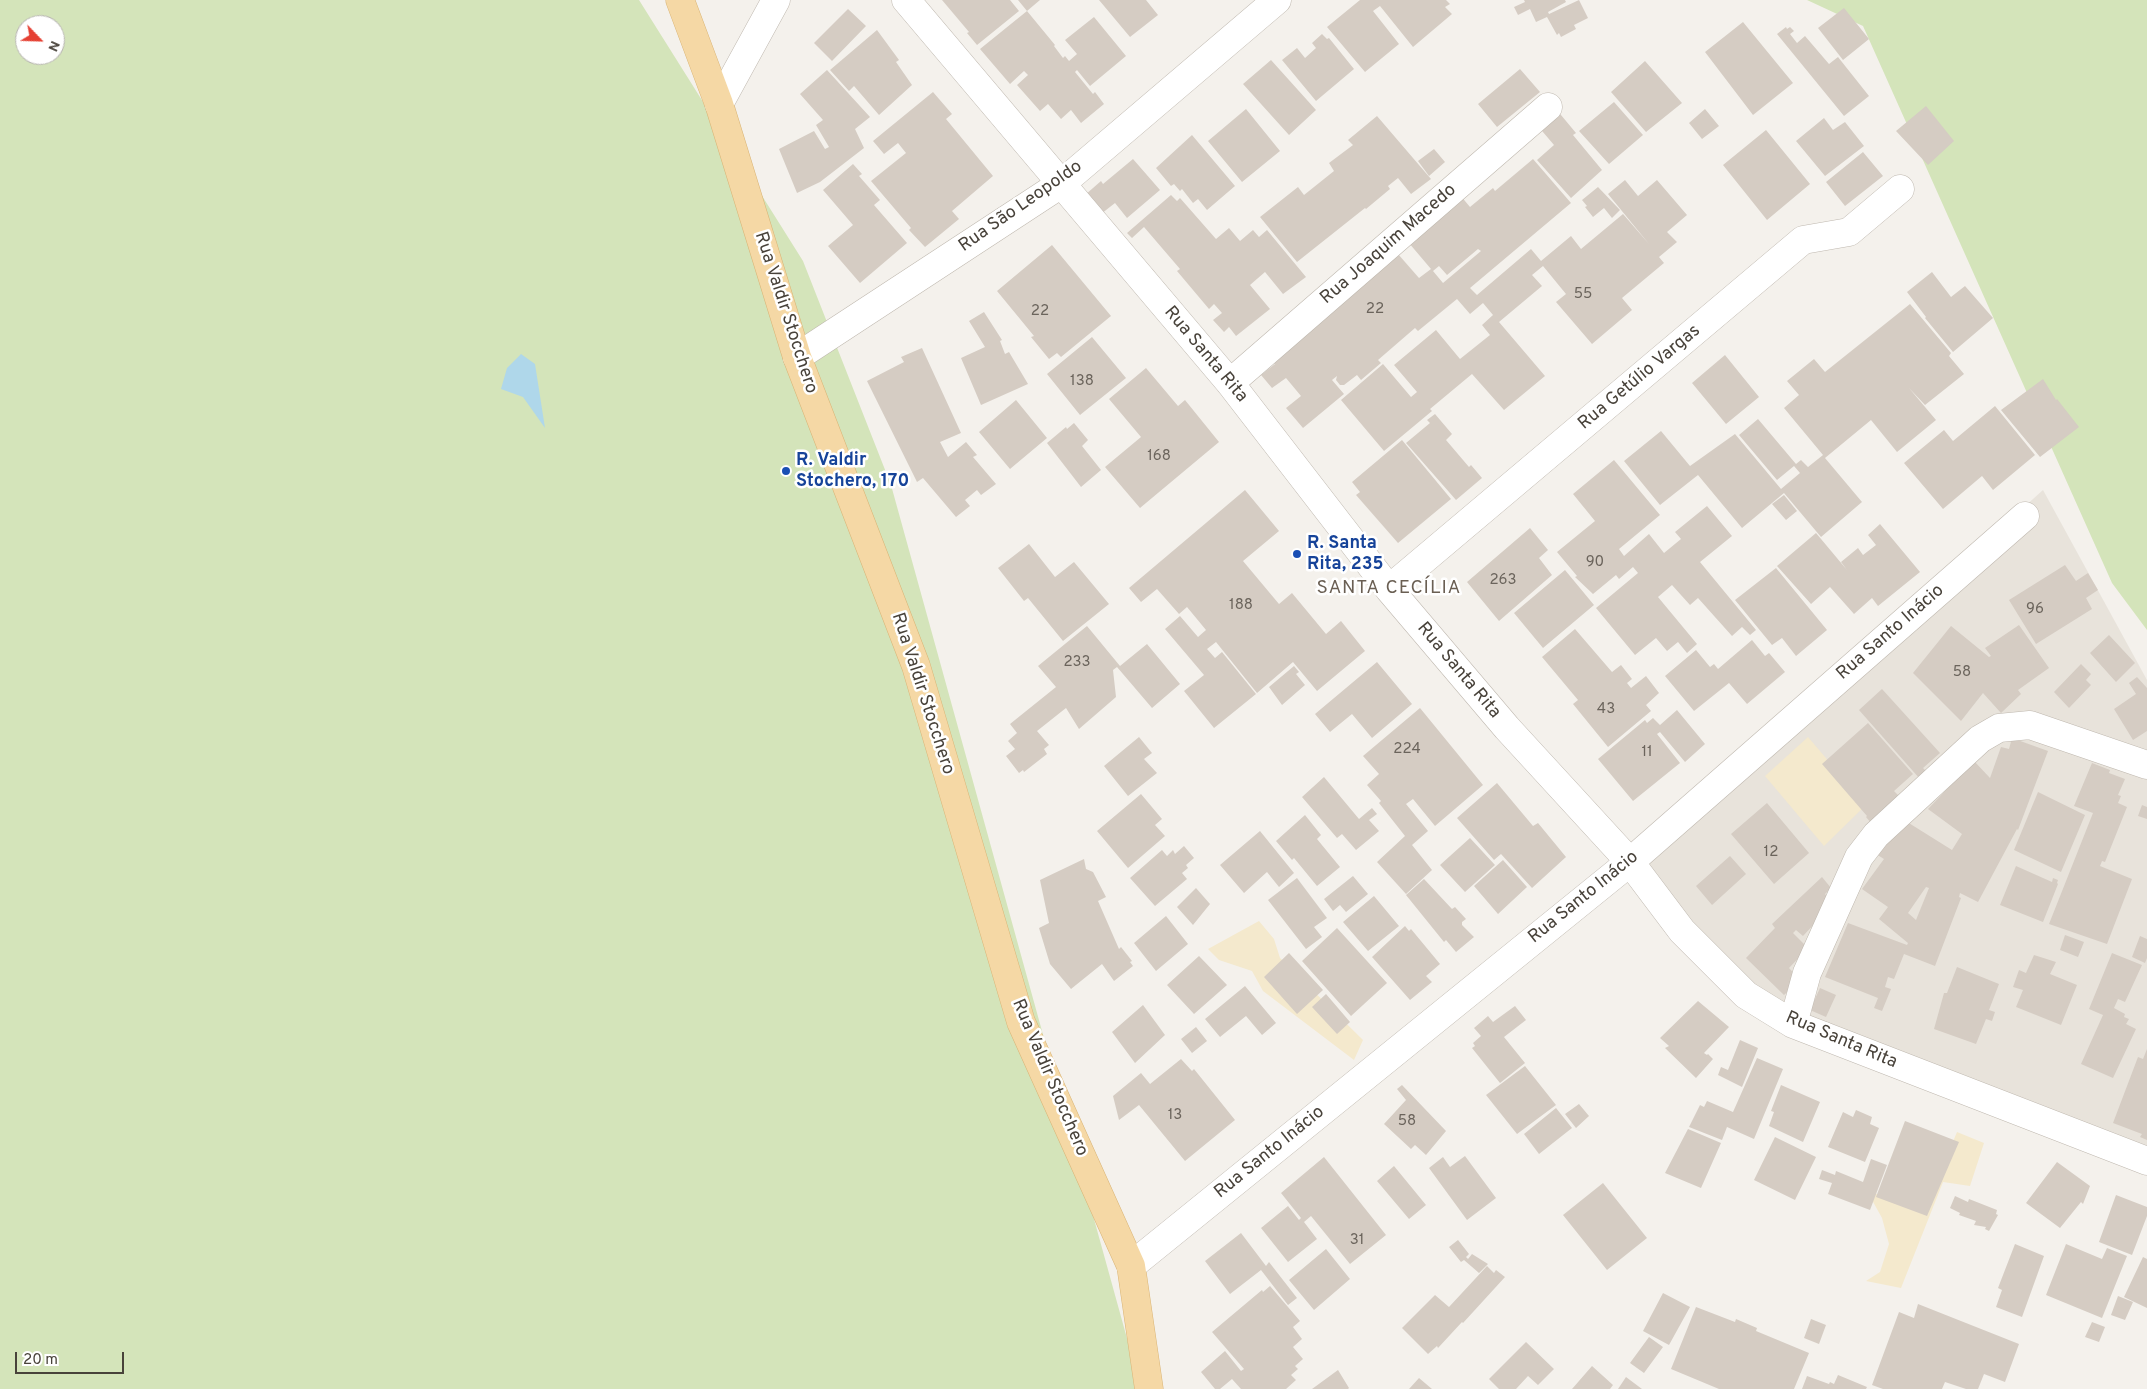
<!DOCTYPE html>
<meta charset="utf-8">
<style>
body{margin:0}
#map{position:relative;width:2147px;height:1389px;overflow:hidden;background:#f4f1ec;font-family:Overpass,sans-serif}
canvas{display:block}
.north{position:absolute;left:15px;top:15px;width:50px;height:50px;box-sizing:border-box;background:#fff;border:1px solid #b6b3b0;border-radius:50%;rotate:114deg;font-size:14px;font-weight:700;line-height:20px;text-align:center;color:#48423a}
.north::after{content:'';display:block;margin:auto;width:18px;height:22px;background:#e54033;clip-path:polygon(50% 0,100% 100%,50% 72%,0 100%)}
.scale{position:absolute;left:15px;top:1352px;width:109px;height:22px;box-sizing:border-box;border:2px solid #48423a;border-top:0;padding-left:6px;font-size:15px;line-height:18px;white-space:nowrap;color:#48423a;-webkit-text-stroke:4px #fff;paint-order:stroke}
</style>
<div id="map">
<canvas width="2147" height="1389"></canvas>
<div class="north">N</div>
<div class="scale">20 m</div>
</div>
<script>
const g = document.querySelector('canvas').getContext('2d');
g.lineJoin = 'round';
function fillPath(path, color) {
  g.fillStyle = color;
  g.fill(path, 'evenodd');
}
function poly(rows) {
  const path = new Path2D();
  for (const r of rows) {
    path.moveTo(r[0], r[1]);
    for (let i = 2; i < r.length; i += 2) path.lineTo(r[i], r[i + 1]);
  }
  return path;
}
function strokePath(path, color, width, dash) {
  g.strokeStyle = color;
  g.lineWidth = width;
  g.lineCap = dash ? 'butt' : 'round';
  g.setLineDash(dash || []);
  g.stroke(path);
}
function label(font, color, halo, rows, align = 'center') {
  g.font = font + ' Overpass,sans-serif';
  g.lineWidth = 5;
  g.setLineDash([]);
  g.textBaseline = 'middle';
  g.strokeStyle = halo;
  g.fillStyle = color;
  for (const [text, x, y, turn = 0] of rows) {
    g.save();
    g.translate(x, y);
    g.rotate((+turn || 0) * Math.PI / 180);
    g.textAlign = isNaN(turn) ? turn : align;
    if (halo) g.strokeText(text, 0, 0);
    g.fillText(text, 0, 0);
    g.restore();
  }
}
fillPath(poly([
 [2043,490,2147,680,2147,1161,1763,1012,1630,862]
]), '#e8e3db');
fillPath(poly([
 [0,0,639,0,803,261,891,485,1141,1389,0,1389],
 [25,25,55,25,55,55,25,55],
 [1807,0,2147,0,2147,630,2112,583,1863,26]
]), '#d4e4ba');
fillPath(poly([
 [1808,737,1866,805,1824,846,1765,776],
 [1259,921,1274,939,1280,958,1363,1040,1354,1060,1263,991,1252,971,1219,960,1208,949],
 [1957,1132,1984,1143,1970,1186,1943,1182,1901,1288,1866,1281,1880,1272,1889,1244,1882,1218,1867,1191,1925,1209]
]), '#f4e9cd');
fillPath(poly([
 [521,354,535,364,545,428,523,397,501,389,507,368]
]), '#afd7ea');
fillPath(poly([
 [942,0,1010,0,1019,11,977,45,967,33,969,32],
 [1018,0,1040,0,1027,11],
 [1099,0,1146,0,1158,15,1130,37],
 [1360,0,1446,0,1450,4,1445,7,1452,14,1413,47,1380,6,1373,11,1399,44,1365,72,1327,27],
 [1524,0,1565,0,1566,2,1548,12,1549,14,1579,0,1588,18,1574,25,1576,29,1561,37,1559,33,1557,35,1547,17,1536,22,1530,9,1518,15,1514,7,1525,2],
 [1844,8,1869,39,1843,60,1818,28],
 [848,9,866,26,832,61,814,43],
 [1027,11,1055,45,1054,46,1063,58,1065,56,1069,61,1077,54,1065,40,1094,17,1126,56,1090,86,1077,70,1075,72,1093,94,1095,92,1104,104,1081,123,1071,110,1061,119,1048,104,1040,111,1017,85,1028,75,1024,71,1010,84,980,49],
 [1743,22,1793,83,1753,115,1705,52],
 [1786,27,1787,29,1790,27,1794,31,1790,34,1797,43,1805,36,1829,64,1838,57,1869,96,1844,116,1777,34],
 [877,30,899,60,896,62,912,85,879,115,854,86,849,91,830,70],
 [1322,34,1327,39,1329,38,1354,69,1316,101,1282,60,1297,48,1305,58,1316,48,1312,43],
 [1271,60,1316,110,1289,135,1243,84],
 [1645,61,1682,103,1646,132,1611,92],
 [1520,69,1540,92,1497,127,1478,104],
 [827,70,870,117,855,129,864,148,820,182,797,193,779,149,814,131,825,149,829,147,816,125,823,120,800,94],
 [933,92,952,114,946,119,993,176,952,211,959,219,925,247,909,230,911,228,871,181,906,153,898,143,884,154,873,141],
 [1614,102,1643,135,1609,164,1579,131],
 [1926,106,1954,141,1928,165,1896,131],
 [1246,109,1280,151,1242,182,1208,141],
 [1556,109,1576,133,1573,135,1602,170,1571,198,1537,160,1554,145,1537,125],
 [1705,109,1719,126,1702,139,1689,123],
 [1377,116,1431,179,1411,194,1398,178,1388,186,1390,189,1366,209,1365,208,1297,262,1260,217,1298,187,1304,195,1334,171,1329,163,1353,145,1348,140],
 [1824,118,1833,130,1845,122,1864,146,1825,176,1796,141],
 [1766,130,1810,184,1767,220,1723,165],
 [1192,135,1235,186,1207,210,1198,199,1193,203,1182,189,1180,191,1174,184,1171,186,1156,168],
 [1434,149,1445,162,1429,176,1418,161],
 [1863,152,1883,176,1845,206,1826,182],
 [1133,159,1160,190,1127,218,1115,203,1101,214,1085,195,1101,181,1103,184],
 [1533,159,1571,203,1470,288,1477,295,1531,249,1541,261,1571,236,1581,249,1623,214,1649,244,1608,194,1625,180,1638,196,1657,180,1687,215,1667,232,1677,242,1659,257,1664,263,1622,298,1632,310,1592,344,1556,302,1566,294,1543,266,1532,275,1542,286,1499,322,1545,376,1504,410,1472,374,1430,409,1432,411,1384,451,1341,400,1383,364,1411,397,1417,392,1394,365,1436,330,1460,359,1490,335,1482,325,1493,315,1483,303,1470,314,1457,299,1418,331,1415,328,1378,360,1381,363,1361,380,1357,375,1344,385,1340,385,1336,380,1337,376,1332,380,1344,394,1303,428,1286,408,1301,396,1286,378,1272,388,1261,375,1275,364,1271,360,1398,254,1419,278,1431,269,1403,236,1460,195,1470,207,1493,188,1495,191],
 [1478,249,1481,251,1443,283,1433,271,1439,266,1447,275],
 [853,164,862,174,859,176,880,200,874,205,907,243,860,283,828,246,853,225,823,190],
 [1598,187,1620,210,1612,218,1604,208,1593,217,1585,207,1587,206,1582,200],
 [1171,195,1177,201,1180,198,1216,239,1229,228,1240,241,1253,230,1259,237,1267,230,1306,277,1283,294,1265,272,1250,285,1270,309,1236,336,1229,327,1224,332,1213,320,1222,313,1214,304,1209,309,1177,271,1180,269,1144,227,1132,238,1127,233],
 [1052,245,1111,316,1061,357,1057,353,1049,359,1031,337,1034,336,997,291],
 [1932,272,1951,297,1965,286,1993,318,1953,352,1925,318,1926,317,1907,292],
 [1910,304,1951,353,1949,356,1964,374,1925,405,1909,388,1936,420,1897,452,1871,420,1825,458,1862,502,1821,537,1784,493,1742,528,1698,475,1660,505,1624,461,1661,431,1690,466,1735,434,1781,489,1800,473,1794,466,1777,480,1739,435,1758,419,1796,464,1801,460,1808,467,1823,455,1784,408,1799,395,1787,381,1814,359,1825,372],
 [984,312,1002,340,1000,341,1005,354,1009,352,1028,384,981,405,961,358,985,347,969,321],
 [1092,337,1126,378,1080,415,1047,374],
 [922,348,961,433,940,442,948,457,966,442,977,455,973,457,996,484,981,495,977,490,965,500,970,506,956,517,923,478,917,482,867,381,904,362,901,357],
 [1725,355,1759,397,1726,424,1692,383],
 [1146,368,1178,406,1185,400,1219,442,1140,508,1105,467,1141,437,1109,399],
 [2043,379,2056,400,2057,399,2079,427,2040,457,2001,410],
 [1016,400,1047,438,1010,469,979,432],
 [1995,406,2035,455,1993,490,1982,476,1943,509,1904,463,1944,430,1953,441],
 [1435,414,1452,434,1446,440,1469,467,1471,465,1482,478,1456,500,1406,443,1430,423,1427,420],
 [1074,423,1088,440,1082,446,1101,470,1081,487,1047,443,1066,427,1067,429],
 [1402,440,1451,499,1398,543,1356,495,1360,492,1352,482],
 [1614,460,1660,515,1619,549,1624,556,1649,534,1664,553,1681,539,1675,532,1707,506,1732,536,1700,562,1756,630,1750,635,1742,627,1732,636,1698,598,1690,605,1672,585,1658,597,1697,644,1687,653,1678,642,1667,651,1656,638,1635,655,1596,608,1638,573,1633,567,1619,579,1616,575,1593,594,1575,577,1577,576,1557,552,1595,521,1573,494],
 [1245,490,1279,531,1243,561,1279,604,1292,593,1326,634,1341,621,1365,651,1317,691,1293,662,1257,693,1216,642,1207,649,1215,658,1222,652,1256,694,1214,728,1184,691,1204,675,1165,629,1180,616,1198,637,1206,630,1187,607,1179,614,1157,589,1141,602,1129,588],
 [1784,495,1797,511,1786,520,1772,504],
 [1880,524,1920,572,1878,606,1872,598,1854,614,1830,587,1811,604,1777,566,1816,533,1847,570,1841,562,1858,548,1863,555,1876,545,1868,535],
 [1530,528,1548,550,1539,558,1552,575,1499,621,1467,582],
 [1029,544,1055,577,1074,562,1109,604,1063,641,1028,598,1024,601,998,568],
 [2065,565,2076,581,2088,573,2098,590,2086,598,2092,609,2036,644,2009,600],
 [1776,568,1827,630,1796,656,1782,638,1772,645,1735,600],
 [1565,570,1594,605,1543,648,1514,613],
 [2019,625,2049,668,2018,690,2021,694,2001,713,1983,693,1961,721,1913,673,1951,626,1989,657,1991,656,1985,648],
 [1087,626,1120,666,1147,644,1180,684,1152,708,1117,667,1113,670,1116,697,1079,729,1066,708,1037,731,1049,745,1044,749,1047,754,1024,772,1023,770,1019,773,1006,756,1015,749,1008,741,1017,733,1010,724,1056,687,1038,666],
 [1575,629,1612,672,1621,665,1632,679,1627,683,1631,688,1646,676,1659,693,1646,705,1651,711,1608,747,1573,704,1578,700,1542,657],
 [2109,635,2135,663,2116,682,2090,653],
 [1752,640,1765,656,1769,653,1785,672,1747,704,1729,683,1694,711,1665,676,1696,650,1710,667,1714,664,1718,669],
 [1377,662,1412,704,1372,738,1352,714,1330,732,1315,714],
 [2081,664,2091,674,2086,680,2091,685,2069,708,2054,692],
 [1294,666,1299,672,1296,674,1305,685,1282,705,1269,687],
 [2137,677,2147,688,2147,731,2133,740,2114,709,2136,694,2129,683],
 [1882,689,1940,753,1923,768,1928,773,1920,779,1859,710],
 [1420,708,1483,785,1435,826,1413,799,1406,804,1428,831,1412,845,1432,870,1406,894,1377,862,1405,836,1379,803,1381,801,1367,785,1379,774,1363,756],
 [1677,710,1705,744,1685,762,1660,732,1657,734,1680,763,1633,801,1598,759,1645,720,1647,723,1653,718,1660,725],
 [1868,723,1913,774,1894,791,1900,797,1872,824,1866,817,1867,816,1822,764],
 [1139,737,1152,753,1144,759,1157,773,1128,796,1104,766],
 [2012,738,2048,751,2018,830,2017,829,1978,902,1960,893,1959,897,1961,898,1935,966,1904,954,1894,979,1888,977,1885,987,1891,989,1882,1011,1874,1008,1878,998,1825,977,1848,923,1907,945,1908,943,1879,919,1888,907,1862,889,1884,859,1876,854,1904,820,1952,850,1962,834,1928,809,1974,761,1990,778,2001,747,2009,749],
 [1926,887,1929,888,1916,920,1908,913],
 [2092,763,2110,770,2109,773,2125,779,2118,795,2121,796,2118,803,2127,807,2105,862,2102,861,2100,866,2132,879,2107,944,2049,924,2093,813,2074,806],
 [1324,777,1359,819,1372,808,1377,814,1369,820,1379,831,1356,850,1342,834,1337,838,1302,797],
 [1497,783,1533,826,1538,823,1566,857,1532,888,1501,854,1494,860,1457,818],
 [2038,792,2085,815,2061,872,2014,850],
 [1141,794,1162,819,1155,825,1165,836,1128,868,1097,831],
 [1767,803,1809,853,1774,884,1731,834],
 [2142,805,2147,807,2147,819,2138,816],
 [1305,815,1321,835,1317,839,1340,867,1317,886,1294,858,1292,860,1276,841],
 [1260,831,1294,873,1279,887,1267,872,1244,893,1220,865],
 [1470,838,1495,865,1465,892,1440,865],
 [1184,846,1194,858,1186,865,1188,868,1182,873,1187,879,1155,906,1130,878,1162,850,1167,856,1173,850,1175,854],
 [1730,856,1746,874,1712,905,1696,886],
 [1084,859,1086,869,1093,872,1106,897,1098,901,1119,949,1121,947,1132,961,1130,962,1133,966,1114,981,1102,964,1071,989,1050,964,1039,928,1049,923,1040,880],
 [1503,860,1527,887,1498,914,1474,886],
 [2016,866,2052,882,2053,878,2058,880,2057,883,2058,884,2043,922,2000,905],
 [1353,876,1368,894,1346,912,1340,905,1333,911,1324,899],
 [1822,877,1831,888,1825,894,1832,902,1829,908,1803,936,1796,930,1793,933,1808,948,1789,968,1800,980,1784,995,1746,958,1775,928,1772,924],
 [1297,878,1327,918,1314,927,1322,937,1306,949,1268,900],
 [1424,879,1452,909,1455,907,1466,919,1462,922,1462,925,1474,937,1456,952,1446,940,1444,942,1406,895],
 [1196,888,1210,904,1193,925,1177,907],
 [1374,896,1399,926,1368,951,1343,922],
 [1166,916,1188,944,1156,971,1134,943],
 [1405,926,1409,931,1411,929,1440,964,1426,976,1432,982,1410,1000,1372,957],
 [1337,928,1387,983,1351,1016,1302,961],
 [2065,935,2084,942,2078,957,2060,950],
 [2140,936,2147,939,2147,958,2145,963,2132,957],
 [1289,953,1323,990,1297,1014,1264,977],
 [2112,953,2142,965,2125,1002,2118,999,2114,1008,2125,1014,2124,1017,2129,1019,2126,1024,2136,1029,2113,1078,2081,1064,2103,1015,2089,1009],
 [2034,955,2056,962,2050,974,2077,985,2061,1025,2016,1007,2023,990,2013,987,2019,970,2026,973],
 [1199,956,1227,985,1194,1014,1167,985],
 [1957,967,1999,984,1989,1010,1995,1012,1992,1021,1986,1019,1976,1044,1934,1029,1944,993,1947,993],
 [1245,986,1276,1023,1262,1035,1246,1016,1220,1037,1205,1019],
 [1820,988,1836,995,1826,1017,1810,1010],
 [1326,994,1350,1022,1337,1034,1312,1007],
 [1698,1001,1729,1027,1704,1053,1707,1055,1708,1054,1713,1059,1696,1078,1665,1048,1669,1046,1660,1038],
 [1143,1005,1165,1035,1135,1063,1112,1032],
 [1515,1006,1526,1020,1504,1037,1525,1063,1500,1083,1472,1048,1475,1046,1473,1043,1481,1036,1474,1028,1488,1016,1493,1022],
 [1196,1027,1207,1041,1192,1053,1181,1039],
 [1740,1040,1758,1048,1742,1087,1718,1075,1721,1067,1728,1070],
 [2147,1049,2147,1140,2140,1137,2142,1134,2113,1123,2138,1057,2143,1059],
 [1757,1058,1783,1069,1754,1139,1727,1127,1722,1140,1689,1127,1700,1105,1704,1107,1707,1101,1733,1112],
 [1181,1059,1192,1071,1194,1069,1235,1120,1185,1161,1139,1105,1119,1120,1113,1096,1141,1073,1150,1084],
 [1525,1066,1556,1105,1517,1134,1486,1095],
 [1402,1085,1446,1131,1426,1155,1415,1145,1411,1149,1384,1124,1406,1100,1397,1089],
 [1781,1085,1820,1102,1803,1142,1769,1126,1774,1112,1771,1111],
 [1579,1104,1589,1116,1576,1128,1565,1114],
 [1556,1108,1572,1128,1539,1154,1524,1134],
 [1856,1110,1872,1117,1870,1124,1879,1128,1865,1162,1828,1147,1843,1112,1853,1117],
 [1905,1121,1959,1142,1927,1216,1876,1197],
 [1688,1129,1721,1143,1701,1188,1665,1173],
 [1775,1137,1816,1157,1795,1200,1754,1180],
 [1465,1156,1496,1198,1467,1220,1429,1168,1443,1157,1450,1167],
 [1324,1157,1386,1235,1350,1264,1311,1216,1304,1222,1317,1239,1288,1262,1261,1228,1288,1206,1299,1220,1301,1218,1281,1193],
 [1871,1159,1887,1165,1870,1210,1828,1194,1832,1183,1819,1179,1822,1170,1835,1175,1836,1171,1863,1182],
 [2057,1162,2090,1186,2083,1204,2081,1202,2060,1228,2026,1203],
 [1394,1166,1426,1205,1409,1219,1377,1181],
 [1603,1183,1647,1238,1607,1270,1563,1215],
 [2116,1195,2147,1207,2147,1216,2132,1255,2099,1242],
 [1955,1196,1968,1202,1969,1199,1997,1210,1996,1214,1998,1215,1989,1231,1985,1229,1986,1227,1974,1225,1976,1221,1959,1215,1960,1213,1950,1208],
 [1241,1233,1266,1266,1269,1262,1297,1298,1288,1305,1261,1270,1230,1294,1205,1261],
 [1458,1240,1469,1254,1466,1257,1468,1259,1472,1254,1488,1264,1479,1273,1464,1260,1461,1262,1449,1247],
 [2015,1244,2044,1256,2022,1317,1996,1307,2002,1290,1998,1288],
 [2066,1244,2102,1259,2107,1248,2127,1256,2102,1318,2046,1295],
 [1326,1249,1350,1279,1314,1310,1289,1280],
 [2143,1257,2147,1259,2147,1308,2124,1297],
 [1487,1266,1494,1273,1496,1270,1505,1277,1463,1323,1462,1322,1438,1348,1437,1346,1428,1354,1402,1328,1435,1295,1449,1307],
 [1270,1286,1300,1321,1293,1327,1302,1339,1293,1347,1303,1359,1295,1366,1298,1369,1291,1375,1296,1380,1286,1389,1241,1389,1232,1379,1220,1389,1215,1389,1201,1372,1225,1351,1241,1371,1244,1369,1212,1332,1262,1290,1263,1292],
 [1663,1293,1690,1307,1669,1345,1643,1331],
 [2118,1296,2133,1302,2125,1320,2111,1315],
 [1918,1304,2019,1344,2005,1382,1984,1374,1978,1389,1966,1389,1945,1382,1942,1389,1883,1389,1872,1385,1899,1312,1914,1318],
 [1696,1307,1735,1322,1736,1319,1757,1328,1756,1331,1809,1353,1794,1389,1719,1389,1671,1369],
 [1811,1319,1826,1325,1819,1344,1804,1338],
 [2092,1322,2105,1327,2099,1342,2085,1337],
 [1649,1337,1663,1347,1644,1373,1630,1363],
 [1526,1342,1554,1369,1538,1385,1528,1376,1516,1389,1499,1389,1489,1379],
 [1592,1366,1613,1385,1610,1389,1572,1389],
 [1338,1370,1349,1388,1348,1389,1312,1389],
 [1838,1375,1867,1387,1866,1389,1802,1389,1807,1376,1829,1384,1830,1382,1834,1384],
 [1626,1377,1642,1389,1618,1389],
 [1419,1378,1432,1389,1409,1389]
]), '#d5ccc3');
const minor = poly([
 [906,0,1230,383,1389,589,1507,728,1630,862,1682,931,1746,995,1793,1024,2147,1161],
 [719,104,776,0],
 [797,357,1061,184,1277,0],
 [1230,383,1548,107],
 [1389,589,1803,240,1849,232,1900,189],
 [1793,1024,1807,973,1859,857,1876,835,1980,739,1999,728,2030,725,2147,765],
 [1131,1266,1630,862,2025,516]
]);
const major = poly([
 [680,0,719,104,797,357,916,666,1021,1022,1131,1266,1149,1389]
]);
strokePath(minor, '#bfb8af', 29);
strokePath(major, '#d9b476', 29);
strokePath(minor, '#fff', 28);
strokePath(major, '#f5d8a5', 28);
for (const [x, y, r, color] of [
 [786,471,5,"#1a4fb4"],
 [1297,554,5,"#1a4fb4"]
]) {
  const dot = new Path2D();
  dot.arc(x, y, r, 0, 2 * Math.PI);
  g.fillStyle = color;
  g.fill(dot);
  strokePath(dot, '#fff', 2);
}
label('15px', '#6b645c', null, [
 ["55",1583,295],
 ["22",1375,310],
 ["22",1040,312],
 ["138",1082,382],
 ["168",1159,457],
 ["90",1595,563],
 ["263",1503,581],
 ["188",1241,606],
 ["96",2035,610],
 ["233",1077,663],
 ["58",1962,673],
 ["43",1606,710],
 ["224",1407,750],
 ["11",1647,753],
 ["12",1771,853],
 ["13",1175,1116],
 ["58",1407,1122],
 ["31",1357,1241]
]);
label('18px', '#48423a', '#fff', [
 ["Rua São Leopoldo",1021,207,-35],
 ["Rua Joaquim Macedo",1389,245,-41],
 ["Rua Valdir Stocchero",785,313,72],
 ["Rua Santa Rita",1205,355,50],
 ["Rua Getúlio Vargas",1640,378,-40],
 ["Rua Santo Inácio",1891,633,-41],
 ["Rua Santa Rita",1458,671,50],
 ["Rua Valdir Stocchero",922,694,72],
 ["Rua Santo Inácio",1584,898,-39],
 ["Rua Santa Rita",1841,1041,23],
 ["Rua Valdir Stocchero",1049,1078,67],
 ["Rua Santo Inácio",1270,1153,-39]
]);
label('bold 18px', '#164399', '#fff', [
 ["R. Valdir",796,461],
 ["Stochero, 170",796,482],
 ["R. Santa",1307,544],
 ["Rita, 235",1307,565]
], 'left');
g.letterSpacing = '1px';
label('19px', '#6a5f53', '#fff', [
 ["SANTA CECÍLIA",1389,589]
]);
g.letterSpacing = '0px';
</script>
